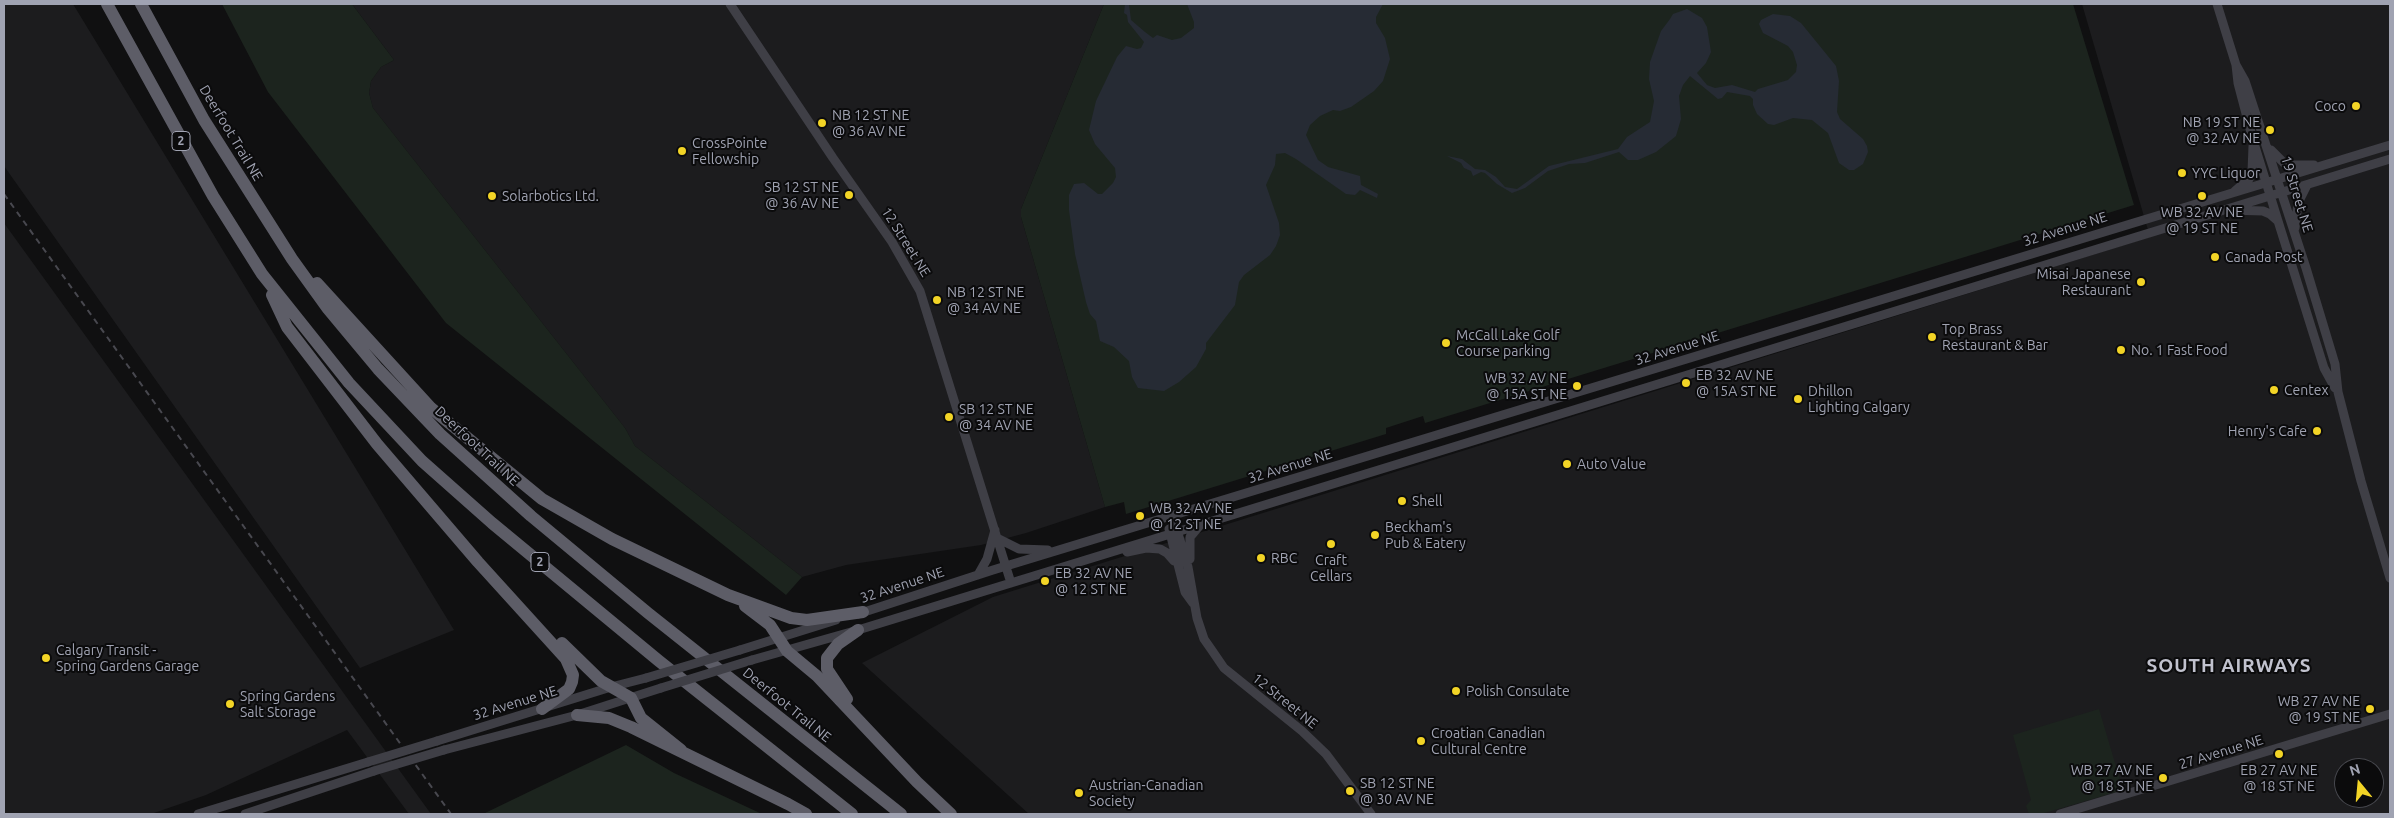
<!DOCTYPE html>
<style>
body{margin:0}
#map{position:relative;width:2394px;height:818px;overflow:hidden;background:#101011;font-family:Ubuntu,sans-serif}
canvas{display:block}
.frame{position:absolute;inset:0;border:5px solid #a0a3b2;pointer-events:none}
.north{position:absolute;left:2334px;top:758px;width:50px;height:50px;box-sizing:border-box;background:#0b0b0c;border:1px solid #47484e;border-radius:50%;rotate:343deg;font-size:14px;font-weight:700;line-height:20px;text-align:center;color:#a0a3b2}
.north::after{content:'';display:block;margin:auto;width:18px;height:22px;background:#f2d426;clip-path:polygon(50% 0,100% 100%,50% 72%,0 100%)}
</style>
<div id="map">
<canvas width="2394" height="818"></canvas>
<div class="frame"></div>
<div class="north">N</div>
</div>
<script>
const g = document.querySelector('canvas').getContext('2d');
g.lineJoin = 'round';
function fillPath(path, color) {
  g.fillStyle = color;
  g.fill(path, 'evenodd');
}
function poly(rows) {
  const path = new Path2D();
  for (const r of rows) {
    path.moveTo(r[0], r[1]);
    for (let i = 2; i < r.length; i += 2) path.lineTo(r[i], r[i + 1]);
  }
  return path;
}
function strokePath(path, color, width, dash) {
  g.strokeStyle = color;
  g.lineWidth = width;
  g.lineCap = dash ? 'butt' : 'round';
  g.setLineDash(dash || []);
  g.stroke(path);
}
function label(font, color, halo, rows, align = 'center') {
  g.font = font + ' Ubuntu,sans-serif';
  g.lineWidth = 4;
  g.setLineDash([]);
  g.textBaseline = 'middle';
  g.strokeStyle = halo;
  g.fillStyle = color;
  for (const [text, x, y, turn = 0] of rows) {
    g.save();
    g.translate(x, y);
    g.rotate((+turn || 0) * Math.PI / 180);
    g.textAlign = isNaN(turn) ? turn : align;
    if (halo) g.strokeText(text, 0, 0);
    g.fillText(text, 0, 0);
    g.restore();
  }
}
fillPath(poly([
 [4,4,73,4,454,630,360,668,4,166],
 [352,4,1104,4,1021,209,1021,217,1105,507,1026,533,981,545,846,565,802,577,635,446,625,428,373,108,369,93,371,81,381,67,394,60],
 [2082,4,2390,4,2390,814,1029,814,862,663,993,597,2150,237],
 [2344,768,2374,768,2374,798,2344,798],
 [4,223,431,814,409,814,347,730,206,795,151,814,4,814]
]), '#1c1c1e');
fillPath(poly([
 [222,4,352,4,394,60,381,67,371,81,369,93,373,108,625,428,635,446,802,577,786,595,446,323,268,92],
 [1104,4,2073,4,2134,205,1425,423,1423,416,1386,428,1386,434,1126,514,1124,502,1105,507,1021,217,1021,209],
 [2099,709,2123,790,2041,814,2029,814,2026,806,2031,800,2013,735],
 [626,745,674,773,762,814,483,814]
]), '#1c241e');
fillPath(poly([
 [1125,4,1129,4,1131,20,1145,32,1153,38,1157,35,1172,40,1181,38,1194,28,1194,22,1187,4,1383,4,1376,17,1376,23,1385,38,1390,59,1383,81,1374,91,1351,107,1340,111,1333,110,1320,116,1310,125,1306,135,1318,160,1328,167,1360,176,1361,185,1378,194,1377,198,1360,190,1355,195,1346,194,1296,159,1285,153,1276,154,1275,165,1266,185,1279,223,1280,235,1276,246,1270,255,1244,275,1239,282,1235,305,1206,343,1206,349,1196,367,1179,382,1164,391,1138,388,1132,377,1129,361,1114,347,1100,341,1096,321,1090,314,1086,302,1075,254,1069,210,1069,195,1074,184,1084,183,1098,194,1102,194,1113,183,1116,177,1115,168,1095,144,1089,130,1096,101,1117,57,1126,46,1137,49,1141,48,1144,42,1128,22,1127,15,1124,13],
 [1687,9,1702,18,1707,27,1711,52,1706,63,1697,73,1707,85,1715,88,1732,85,1755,92,1758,89,1788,80,1796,72,1797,65,1793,52,1788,46,1763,33,1759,24,1761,20,1773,14,1790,16,1801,23,1836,66,1839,81,1837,112,1840,119,1863,139,1867,146,1868,152,1863,164,1854,170,1849,170,1839,163,1828,133,1812,120,1793,118,1774,125,1768,124,1757,114,1753,105,1753,99,1750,96,1727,92,1722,98,1718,99,1690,76,1683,85,1679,96,1681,119,1676,136,1656,152,1638,160,1628,160,1619,152,1585,163,1569,164,1548,171,1525,188,1512,193,1497,184,1485,173,1481,172,1473,176,1471,171,1464,168,1461,163,1447,156,1462,159,1475,169,1485,170,1496,177,1505,187,1517,189,1549,166,1618,149,1627,137,1650,122,1654,101,1649,79,1650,62,1661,31,1670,19,1673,14]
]), '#262b34');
strokePath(poly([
 [730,4,833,158,892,242,920,291,1011,583],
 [2217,4,2236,65,2238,83,2253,140,2278,221,2324,368,2335,388],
 [2236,65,2245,81,2306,268,2335,364,2338,392,2361,481,2390,578],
 [2271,150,2286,165,2314,165],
 [2235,191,2249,179,2252,172,2253,146],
 [2230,210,2263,211,2270,214,2278,221],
 [2295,228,2298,203,2307,185],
 [1169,517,1177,530,1188,567,1197,618,1204,639,1211,649,1224,668,1302,731,1326,754,1371,814],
 [1169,529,1185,592,1193,603],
 [997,538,1019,549,1048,550],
 [1127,552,1146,548,1160,549,1167,553,1174,561],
 [1190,559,1190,537,1201,524],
 [978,575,987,559,995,530],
 [858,614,993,570,2390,145],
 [740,650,836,620],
 [752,660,858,630,2390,159],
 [437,741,611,687,646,678],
 [444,750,577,715,661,688],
 [198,814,368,762],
 [245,814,374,771],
 [2060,814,2390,714]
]), '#3f3f46', 9);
strokePath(poly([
 [107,4,213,196,262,274,349,383,422,461,492,523,659,661,852,814],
 [141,4,204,120,292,259,328,309,378,369,440,434,531,516,648,613,901,814],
 [317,283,431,408,542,499,612,539,728,595,791,618,807,620,863,612],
 [272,295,287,327,377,444,478,562,566,659,573,675,572,682,569,689,542,709],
 [745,606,770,625,787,651,817,676,917,782,951,814],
 [562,643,601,681,631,698,641,718,681,750],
 [847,699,827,669,827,658,838,644,858,630],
 [577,715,609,718,631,727,788,804,806,814]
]), '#5d5d67', 12);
strokePath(poly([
 [4,194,451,814]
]), '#48484f', 2, [6, 5]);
strokePath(poly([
 [646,678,740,650],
 [661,688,752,660],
 [368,762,437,741],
 [374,771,444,750]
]), '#3f3f46', 9);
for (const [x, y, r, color] of [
 [2356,106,5,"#f2d426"],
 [822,123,5,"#f2d426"],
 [2270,130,5,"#f2d426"],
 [682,151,5,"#f2d426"],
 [2182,173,5,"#f2d426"],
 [849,195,5,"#f2d426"],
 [492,196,5,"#f2d426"],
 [2202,196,5,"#f2d426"],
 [2215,257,5,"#f2d426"],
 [2141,282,5,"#f2d426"],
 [937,300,5,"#f2d426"],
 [1932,337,5,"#f2d426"],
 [1446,343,5,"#f2d426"],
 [2121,350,5,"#f2d426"],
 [1686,383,5,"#f2d426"],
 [1577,386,5,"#f2d426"],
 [2274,390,5,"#f2d426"],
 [1798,399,5,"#f2d426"],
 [949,417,5,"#f2d426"],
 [2317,431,5,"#f2d426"],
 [1567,464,5,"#f2d426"],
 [1402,501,5,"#f2d426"],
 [1140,516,5,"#f2d426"],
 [1375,535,5,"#f2d426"],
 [1331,544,5,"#f2d426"],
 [1261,558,5,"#f2d426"],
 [1045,581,5,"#f2d426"],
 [46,658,5,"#f2d426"],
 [1456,691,5,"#f2d426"],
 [230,704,5,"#f2d426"],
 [2370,709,5,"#f2d426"],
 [1421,741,5,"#f2d426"],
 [2279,754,5,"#f2d426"],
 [2163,778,5,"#f2d426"],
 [1350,791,5,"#f2d426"],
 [1079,793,5,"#f2d426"]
]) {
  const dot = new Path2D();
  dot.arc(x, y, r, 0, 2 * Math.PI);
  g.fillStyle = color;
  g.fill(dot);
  strokePath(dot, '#0b0b0c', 2);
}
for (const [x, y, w] of [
 [181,141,18],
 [540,562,18]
]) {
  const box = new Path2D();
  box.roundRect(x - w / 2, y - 9.5, w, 19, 4);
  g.fillStyle = '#0b0b0c';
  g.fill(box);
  strokePath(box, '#a0a3b2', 1);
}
label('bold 12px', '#a0a3b2', null, [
 ["2",181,141],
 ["2",540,562]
]);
label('14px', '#a0a3b2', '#0b0b0c', [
 ["Coco",2346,106,"right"],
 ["NB 12 ST NE",832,115],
 ["@ 36 AV NE",832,131],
 ["NB 19 ST NE",2260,122,"right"],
 ["@ 32 AV NE",2260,138,"right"],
 ["CrossPointe",692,143],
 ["Fellowship",692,159],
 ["YYC Liquor",2192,173],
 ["SB 12 ST NE",839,187,"right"],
 ["@ 36 AV NE",839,203,"right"],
 ["Solarbotics Ltd.",502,196],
 ["WB 32 AV NE",2202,212,"center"],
 ["@ 19 ST NE",2202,228,"center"],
 ["Canada Post",2225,257],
 ["Misai Japanese",2131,274,"right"],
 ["Restaurant",2131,290,"right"],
 ["NB 12 ST NE",947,292],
 ["@ 34 AV NE",947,308],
 ["Top Brass",1942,329],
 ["Restaurant & Bar",1942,345],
 ["McCall Lake Golf",1456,335],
 ["Course parking",1456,351],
 ["No. 1 Fast Food",2131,350],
 ["EB 32 AV NE",1696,375],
 ["@ 15A ST NE",1696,391],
 ["WB 32 AV NE",1567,378,"right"],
 ["@ 15A ST NE",1567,394,"right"],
 ["Centex",2284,390],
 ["Dhillon",1808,391],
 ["Lighting Calgary",1808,407],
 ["SB 12 ST NE",959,409],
 ["@ 34 AV NE",959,425],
 ["Henry's Cafe",2307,431,"right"],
 ["Auto Value",1577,464],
 ["Shell",1412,501],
 ["WB 32 AV NE",1150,508],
 ["@ 12 ST NE",1150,524],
 ["Beckham's",1385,527],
 ["Pub & Eatery",1385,543],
 ["RBC",1271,558],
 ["Craft",1331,560,"center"],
 ["Cellars",1331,576,"center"],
 ["EB 32 AV NE",1055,573],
 ["@ 12 ST NE",1055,589],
 ["Calgary Transit -",56,650],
 ["Spring Gardens Garage",56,666],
 ["Polish Consulate",1466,691],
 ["Spring Gardens",240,696],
 ["Salt Storage",240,712],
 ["WB 27 AV NE",2360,701,"right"],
 ["@ 19 ST NE",2360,717,"right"],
 ["Croatian Canadian",1431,733],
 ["Cultural Centre",1431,749],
 ["WB 27 AV NE",2153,770,"right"],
 ["@ 18 ST NE",2153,786,"right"],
 ["EB 27 AV NE",2279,770,"center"],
 ["@ 18 ST NE",2279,786,"center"],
 ["SB 12 ST NE",1360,783],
 ["@ 30 AV NE",1360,799],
 ["Austrian-Canadian",1089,785],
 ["Society",1089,801]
], 'left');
label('14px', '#a0a3b2', '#0b0b0c', [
 ["Deerfoot Trail NE",231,133,59],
 ["19 Street NE",2297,194,73],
 ["32 Avenue NE",2065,229,-17],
 ["12 Street NE",906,242,58],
 ["32 Avenue NE",1677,348,-17],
 ["Deerfoot Trail NE",477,446,43],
 ["32 Avenue NE",1290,466,-17],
 ["32 Avenue NE",902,585,-18],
 ["12 Street NE",1285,701,39],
 ["32 Avenue NE",515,703,-17],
 ["Deerfoot Trail NE",787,705,39],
 ["27 Avenue NE",2221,752,-17]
]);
g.letterSpacing = '1px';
label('bold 19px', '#c1c2ce', '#0b0b0c', [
 ["SOUTH AIRWAYS",2229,666]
]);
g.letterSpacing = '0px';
</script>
